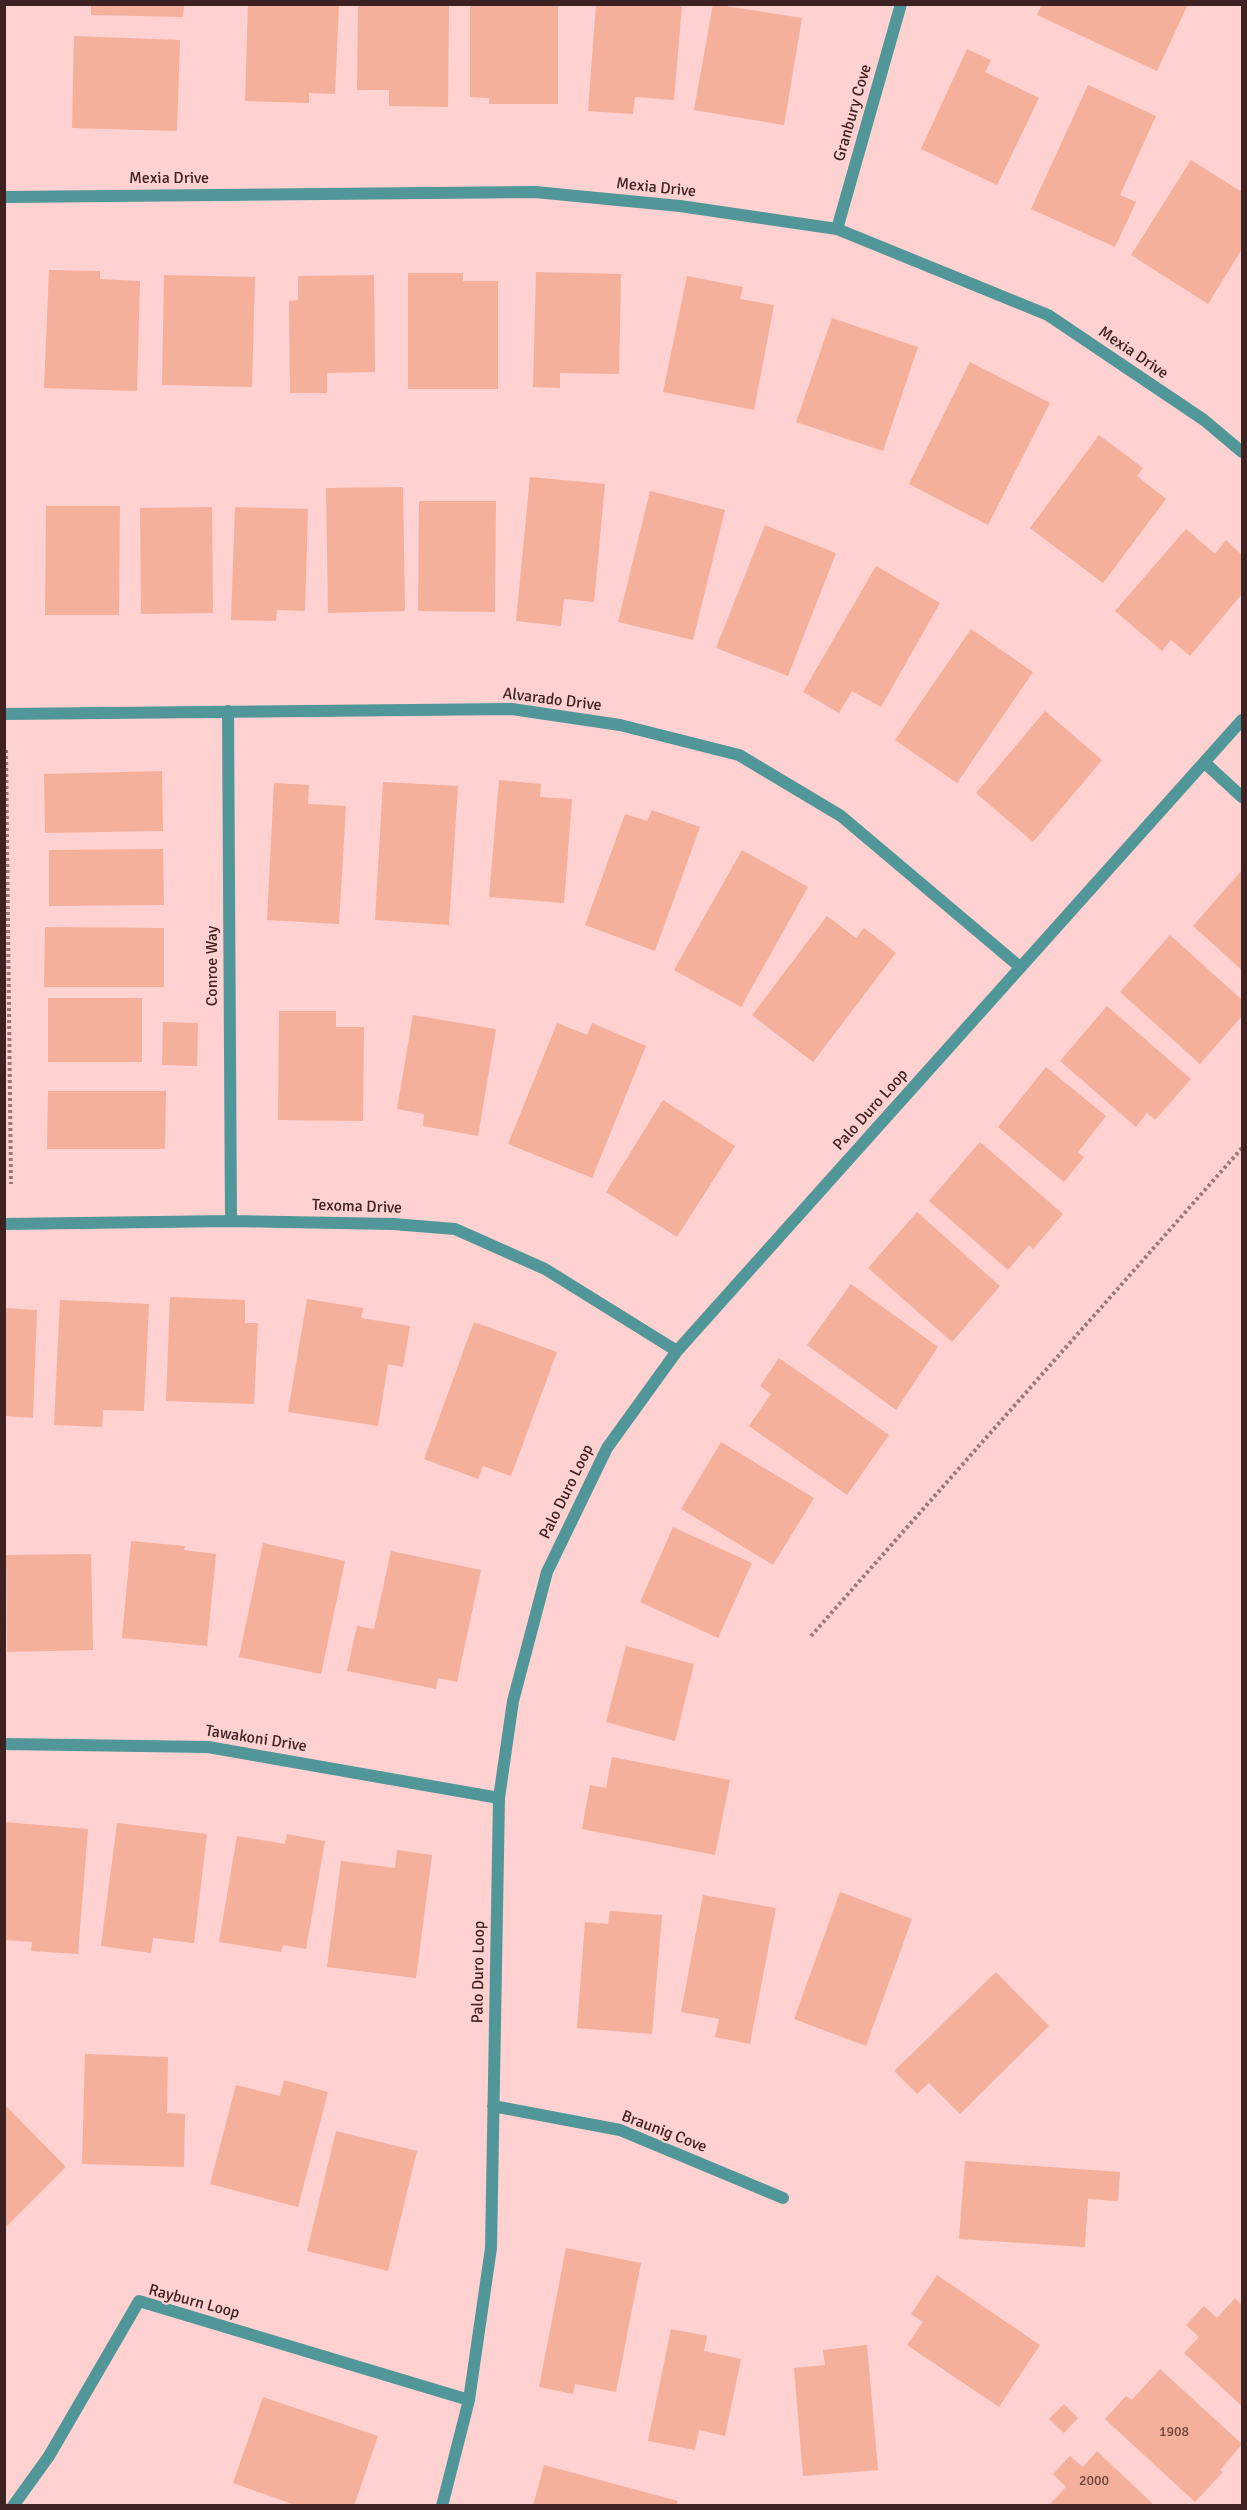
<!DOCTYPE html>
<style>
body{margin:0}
#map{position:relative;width:1247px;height:2510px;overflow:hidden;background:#ffd1d1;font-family:Signika,sans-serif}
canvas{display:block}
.frame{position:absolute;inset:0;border:6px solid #3e2222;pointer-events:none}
</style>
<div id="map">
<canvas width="1247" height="2510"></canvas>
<div class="frame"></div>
</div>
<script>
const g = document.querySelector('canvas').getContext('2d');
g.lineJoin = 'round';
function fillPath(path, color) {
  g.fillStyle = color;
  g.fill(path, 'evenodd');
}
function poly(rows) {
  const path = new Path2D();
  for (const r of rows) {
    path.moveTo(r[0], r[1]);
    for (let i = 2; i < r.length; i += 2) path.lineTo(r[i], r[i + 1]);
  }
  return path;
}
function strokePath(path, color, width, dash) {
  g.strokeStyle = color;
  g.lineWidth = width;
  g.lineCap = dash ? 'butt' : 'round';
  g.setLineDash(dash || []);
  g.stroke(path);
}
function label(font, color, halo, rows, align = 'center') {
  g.font = font + ' Signika,sans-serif';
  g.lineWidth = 4.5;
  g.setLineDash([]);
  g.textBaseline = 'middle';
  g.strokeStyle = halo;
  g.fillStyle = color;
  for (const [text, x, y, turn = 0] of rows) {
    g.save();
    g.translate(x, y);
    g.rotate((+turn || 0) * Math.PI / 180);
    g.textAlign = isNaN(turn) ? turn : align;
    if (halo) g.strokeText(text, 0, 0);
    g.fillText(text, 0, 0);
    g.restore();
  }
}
fillPath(poly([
 [91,4,184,4,183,17,91,15],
 [248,4,339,4,335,94,309,93,309,103,245,101],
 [358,4,449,4,448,107,389,106,389,90,357,90],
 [470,4,558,4,558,104,489,104,489,98,470,97],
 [713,4,802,18,784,125,694,110],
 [1042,4,1188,4,1157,71,1037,15],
 [596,5,682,5,674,100,635,97,633,114,588,111],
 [74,36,180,40,177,131,72,128],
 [967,49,991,60,985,72,1039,98,997,185,921,149],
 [1088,85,1156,116,1120,195,1136,202,1115,247,1031,209],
 [1191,160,1242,192,1242,249,1208,304,1131,255],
 [49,270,100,271,100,279,140,281,137,391,44,388],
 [536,272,621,274,619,374,560,373,560,388,533,387],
 [408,273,463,273,463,281,498,281,498,389,408,389],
 [164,275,255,277,252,387,162,385],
 [374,275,375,372,327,373,327,393,290,393,289,301,298,300,298,276],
 [687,276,743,287,740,299,774,305,754,410,663,392],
 [832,318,918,347,883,451,796,422],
 [970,362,1050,403,988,525,909,484],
 [1099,435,1143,468,1137,476,1166,499,1103,583,1030,528],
 [530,477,605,484,594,602,564,599,561,626,516,621],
 [403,487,405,611,328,613,326,488],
 [650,491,725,510,693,640,618,622],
 [419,501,496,501,495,612,418,611],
 [46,506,120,506,119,615,45,615],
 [212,507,213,613,141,614,140,508],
 [235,507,308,509,305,611,277,610,276,621,231,620],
 [765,525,836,553,788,676,716,648],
 [1186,529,1215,554,1226,540,1242,555,1242,594,1190,656,1171,640,1162,651,1115,611],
 [876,566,940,603,881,707,852,691,839,713,803,692],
 [971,629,1033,672,957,783,895,740],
 [1045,711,1102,760,1033,842,976,793],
 [162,771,163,831,45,833,44,774],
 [499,780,541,784,540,797,572,799,564,903,489,897],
 [383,782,458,786,449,925,375,920],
 [274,783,309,785,308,804,346,806,339,924,267,920],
 [652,810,700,827,655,951,585,925,625,814,647,821],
 [163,849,164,905,49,906,49,850],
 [742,850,808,887,741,1007,674,970],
 [1242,870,1242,970,1193,926],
 [827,916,856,938,864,928,896,953,813,1062,752,1015],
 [45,927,164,928,164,987,44,987],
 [1170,935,1242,1000,1242,1016,1200,1064,1120,992],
 [48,998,142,998,142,1062,48,1062],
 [1107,1006,1191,1079,1155,1120,1147,1113,1136,1127,1060,1061],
 [279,1011,336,1011,336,1027,364,1027,363,1121,278,1120],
 [413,1015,496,1029,478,1136,423,1126,424,1114,397,1109],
 [163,1022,198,1023,197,1066,162,1065],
 [557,1023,587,1035,592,1023,646,1046,592,1178,508,1144],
 [1046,1067,1106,1116,1078,1152,1084,1157,1064,1182,998,1127],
 [48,1091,166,1091,165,1149,47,1149],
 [663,1100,735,1146,677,1237,606,1192],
 [980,1142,1063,1214,1033,1249,1029,1245,1008,1270,929,1201],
 [917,1212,1000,1286,952,1342,868,1268],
 [851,1284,938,1347,896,1410,807,1345],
 [170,1297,245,1300,245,1323,258,1323,254,1404,166,1401],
 [307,1299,363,1308,361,1318,410,1326,403,1367,388,1364,378,1426,288,1412],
 [60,1300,149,1304,144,1411,103,1410,102,1427,54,1425],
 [4,1308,37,1310,33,1418,4,1416],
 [474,1322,557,1352,511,1476,483,1466,478,1479,424,1459],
 [779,1358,889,1435,847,1495,749,1426,771,1394,760,1386],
 [721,1442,814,1498,773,1565,681,1509],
 [673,1527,752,1563,718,1638,640,1602],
 [131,1541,185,1546,184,1550,216,1554,207,1646,122,1638],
 [263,1543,345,1561,321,1674,239,1657],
 [391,1551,481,1570,457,1682,438,1678,436,1689,347,1671,357,1626,374,1629],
 [91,1554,93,1650,7,1652,6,1555],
 [626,1646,694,1664,675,1741,606,1722],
 [612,1757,730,1780,715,1855,582,1829,590,1785,606,1788],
 [4,1822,88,1829,78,1954,31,1951,32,1942,4,1940],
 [117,1823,207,1834,194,1943,153,1938,151,1953,101,1946],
 [287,1834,325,1841,306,1949,283,1945,281,1952,219,1942,237,1836,285,1844],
 [397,1850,432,1855,416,1978,327,1967,341,1861,395,1868],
 [840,1892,912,1919,866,2046,794,2019],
 [703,1895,776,1908,750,2044,715,2037,719,2019,681,2012],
 [610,1911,662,1915,652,2034,577,2028,585,1922,608,1924],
 [996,1972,1049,2026,960,2114,929,2083,917,2094,894,2071],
 [85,2054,168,2057,167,2113,185,2114,184,2167,82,2164],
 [284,2080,328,2092,298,2207,210,2184,236,2085,280,2096],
 [4,2104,66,2167,4,2229],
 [336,2131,417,2151,388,2271,307,2251],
 [965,2161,1120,2172,1118,2201,1088,2199,1085,2247,959,2239],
 [566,2248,641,2263,616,2392,575,2384,573,2394,539,2387],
 [937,2275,1040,2345,999,2407,907,2345,923,2322,911,2314],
 [1235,2298,1242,2305,1242,2406,1184,2353,1199,2337,1186,2325,1204,2306,1217,2318],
 [671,2329,707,2336,704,2351,741,2359,725,2436,699,2430,695,2450,648,2441],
 [867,2345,878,2470,803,2476,794,2368,825,2365,823,2350],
 [1160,2369,1242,2444,1220,2470,1223,2472,1195,2502,1105,2419,1126,2396,1132,2400],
 [263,2397,378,2436,354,2506,298,2506,233,2483],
 [1064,2404,1078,2418,1064,2433,1049,2419],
 [1097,2451,1155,2506,1048,2506,1066,2487,1053,2474,1070,2456,1083,2467],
 [544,2465,678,2501,676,2506,533,2506]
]), '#f4b09b');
strokePath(poly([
 [6,750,11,1184],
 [811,1636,1242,1148]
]), '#9c7777', 4, [3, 3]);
strokePath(poly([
 [4,197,535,192,680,206,837,229,1048,315,1204,420,1242,452],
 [837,229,901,4],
 [228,711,231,1221],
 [4,714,512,709,620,725,739,755,841,816,1020,967],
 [1205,763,1242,797],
 [4,1224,231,1221,393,1224,455,1229,545,1269,677,1351],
 [4,1744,208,1747,499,1798],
 [493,2106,620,2130,783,2198],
 [13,2506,49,2456,139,2301,469,2400],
 [442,2506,469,2400,491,2248,499,1798,513,1701,547,1572,607,1448,677,1351,1242,720]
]), '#519699', 12);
label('14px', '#6c4640', null, [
 ["1908",1174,2432],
 ["2000",1094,2481]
]);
label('16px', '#3e2222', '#ffd1d1', [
 ["Granbury Cove",853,113,-74],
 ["Mexia Drive",169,179],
 ["Mexia Drive",656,188,6],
 ["Mexia Drive",1133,353,34],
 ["Alvarado Drive",552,700,7],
 ["Conroe Way",213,966,-90],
 ["Palo Duro Loop",871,1110,-48],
 ["Texoma Drive",357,1207,2],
 ["Palo Duro Loop",567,1492,-64],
 ["Tawakoni Drive",256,1739,9],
 ["Palo Duro Loop",479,1972,-89],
 ["Braunig Cove",664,2132,21],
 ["Rayburn Loop",194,2302,15]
]);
</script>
